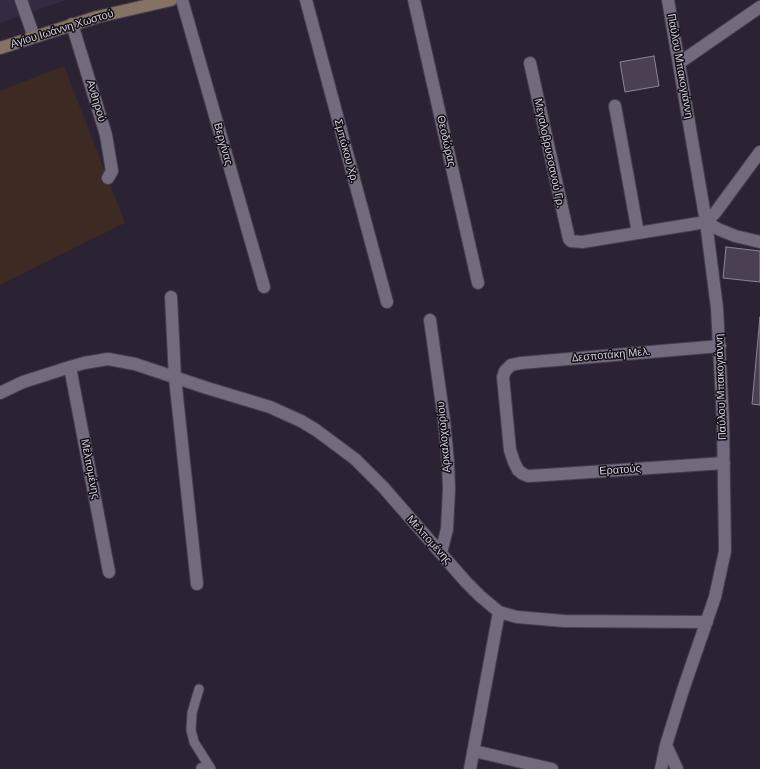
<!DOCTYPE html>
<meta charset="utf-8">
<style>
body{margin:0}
canvas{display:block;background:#2b2334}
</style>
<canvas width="760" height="769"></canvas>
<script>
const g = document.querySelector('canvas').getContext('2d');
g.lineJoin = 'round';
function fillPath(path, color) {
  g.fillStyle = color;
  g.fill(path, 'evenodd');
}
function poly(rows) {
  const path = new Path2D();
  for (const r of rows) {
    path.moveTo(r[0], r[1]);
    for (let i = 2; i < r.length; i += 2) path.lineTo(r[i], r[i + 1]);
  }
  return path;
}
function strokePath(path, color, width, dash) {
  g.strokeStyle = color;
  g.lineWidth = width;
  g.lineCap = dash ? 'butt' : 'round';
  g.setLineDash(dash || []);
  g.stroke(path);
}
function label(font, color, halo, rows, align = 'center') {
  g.font = font + ' "PT Sans",sans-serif';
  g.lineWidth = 3;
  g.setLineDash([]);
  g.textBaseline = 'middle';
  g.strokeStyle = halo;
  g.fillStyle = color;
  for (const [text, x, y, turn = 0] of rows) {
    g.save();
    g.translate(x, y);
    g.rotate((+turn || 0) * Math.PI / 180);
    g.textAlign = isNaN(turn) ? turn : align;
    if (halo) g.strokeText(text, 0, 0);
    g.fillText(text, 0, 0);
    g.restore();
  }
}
fillPath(poly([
 [0,0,66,0,0,23]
]), '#342a41');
fillPath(poly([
 [64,66,125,223,0,285,0,91]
]), '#3c2a23');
const building = poly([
 [654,56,659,86,625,92,620,62,654,56],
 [726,247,760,251,760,282,723,278,726,247],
 [760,317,760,405,752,404,760,317]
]);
fillPath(building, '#4b4052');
strokePath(building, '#8e8397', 1);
const lane = poly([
 [199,689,192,713,191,730,194,742,211,769]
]);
const street = poly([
 [21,0,34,37],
 [182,0,264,287],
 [306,0,387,302],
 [414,0,478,283],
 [72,24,106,135,112,171,108,178],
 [530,63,569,239,571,241,582,242,706,222],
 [679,63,760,7],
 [615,106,638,233],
 [706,222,715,213,760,152],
 [706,222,718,229,735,236,760,242],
 [171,297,175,378,197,584],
 [430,320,444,420,448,462,449,489,447,529,441,553],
 [720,346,521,363,511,365,505,371,503,377,510,450,514,462,518,470,523,474,528,476,546,475,724,463],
 [70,367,109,572],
 [0,393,23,382,70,367,84,363,108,359,135,364,207,388,270,407,301,421,316,430,355,459,383,487,466,582,480,596,499,612,517,617,564,621,707,622],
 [666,745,677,769],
 [474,751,552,769],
 [202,769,203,769],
 [470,769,499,612],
 [661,769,666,745,683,690,715,597,725,551,723,421,717,308,706,222,668,0]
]);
const secondary = poly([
 [0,48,97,17,171,0]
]);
strokePath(lane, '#453f4e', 11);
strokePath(street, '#453f4e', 14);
strokePath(secondary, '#453f4e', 14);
strokePath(lane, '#736a7e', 9);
strokePath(street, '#736a7e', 12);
strokePath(secondary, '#857262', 12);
label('11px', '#d4cfdb', '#120e16', [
 ["Αγίου Ιωάννη Χωστού",62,29,-17],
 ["Παύλου Μπακογιάννη",680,66,80],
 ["Ανθηρού",96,101,73],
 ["Θεοδώρας",446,141,77],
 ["Βεργίνας",223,144,74],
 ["Σμπώκου Χρ.",346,151,75],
 ["Μεγαλοβρυσσανού Γρ.",549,153,78],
 ["Δεσποτάκη Μελ.",611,355,-5],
 ["Παύλου Μπακογιάννη",721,387,-92],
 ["Αρκαλοχωρίου",444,437,-95],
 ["Μελπομένης",90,469,79],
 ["Ερατούς",620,470,-4],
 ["Μελπομένης",429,540,48]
]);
</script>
